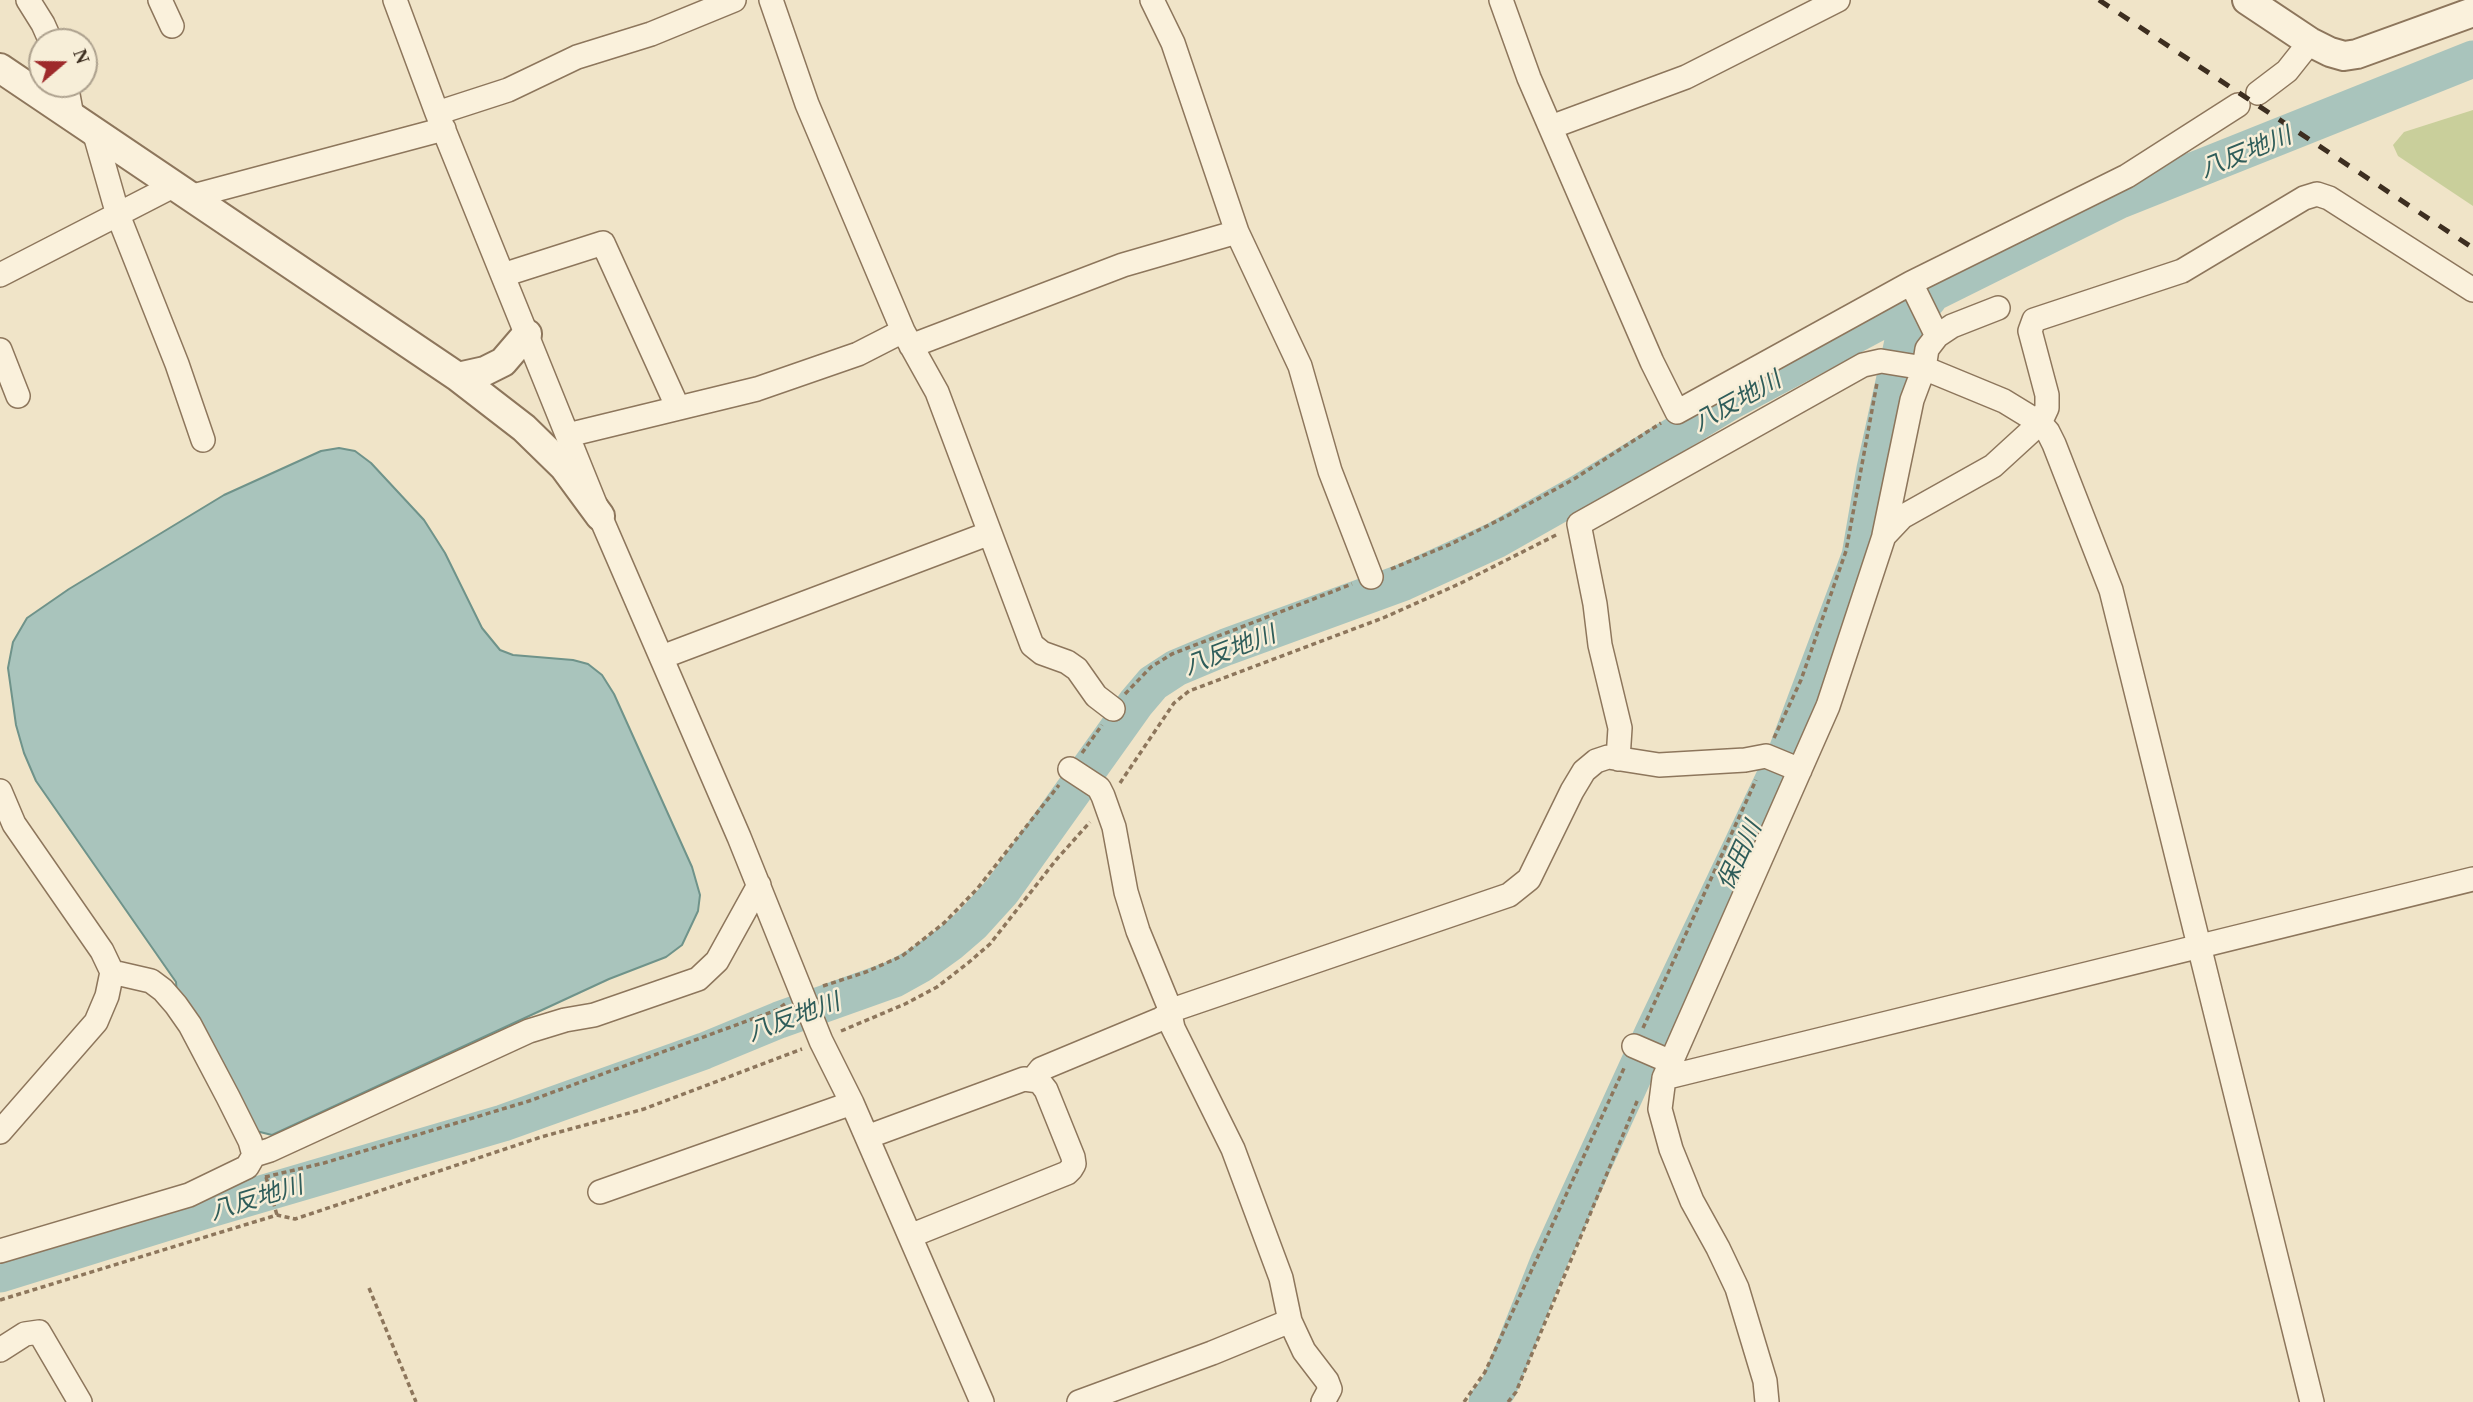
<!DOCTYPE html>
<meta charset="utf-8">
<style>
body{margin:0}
#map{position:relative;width:2473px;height:1402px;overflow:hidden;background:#f0e4c8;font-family:Georgia,serif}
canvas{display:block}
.north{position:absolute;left:28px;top:28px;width:70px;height:70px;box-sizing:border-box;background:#f7eed8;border:2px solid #ada18e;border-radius:50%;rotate:70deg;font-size:19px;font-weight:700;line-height:28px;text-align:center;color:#3d2e20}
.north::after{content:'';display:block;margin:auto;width:24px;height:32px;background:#9e2a2b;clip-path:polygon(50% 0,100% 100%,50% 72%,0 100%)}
</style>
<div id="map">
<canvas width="2473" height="1402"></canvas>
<div class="north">N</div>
</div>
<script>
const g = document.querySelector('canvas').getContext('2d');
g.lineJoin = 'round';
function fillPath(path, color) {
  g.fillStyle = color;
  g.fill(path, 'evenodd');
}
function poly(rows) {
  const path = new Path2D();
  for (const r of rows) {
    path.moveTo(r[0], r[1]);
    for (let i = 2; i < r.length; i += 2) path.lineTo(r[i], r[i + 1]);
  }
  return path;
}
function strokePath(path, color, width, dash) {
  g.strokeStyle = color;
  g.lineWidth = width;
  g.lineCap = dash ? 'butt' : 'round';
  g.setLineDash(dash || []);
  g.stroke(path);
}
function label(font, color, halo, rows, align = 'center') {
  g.font = font + ' Georgia,"Noto Sans JP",serif';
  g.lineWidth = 5;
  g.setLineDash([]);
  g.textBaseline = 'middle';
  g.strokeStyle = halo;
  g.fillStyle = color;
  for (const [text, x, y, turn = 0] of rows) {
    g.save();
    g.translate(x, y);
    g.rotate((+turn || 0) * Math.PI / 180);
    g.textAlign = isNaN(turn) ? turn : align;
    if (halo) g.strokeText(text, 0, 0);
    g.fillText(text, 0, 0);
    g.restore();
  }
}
fillPath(poly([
 [2473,110,2473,206,2398,156,2393,145,2404,132]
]), '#c9cf9b');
const water = poly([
 [339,448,355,451,371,463,424,520,445,553,482,628,500,650,513,655,573,660,588,664,602,675,614,694,692,867,700,895,698,911,682,945,666,957,609,979,272,1135,252,1130,177,994,176,982,36,781,24,753,16,725,8,668,13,642,27,618,69,589,224,495,321,451,339,448]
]);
fillPath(water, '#a9c4bc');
strokePath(water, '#6f938a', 2);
strokePath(poly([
 [0,1274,203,1211,503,1123,704,1051,779,1020,894,979,921,964,950,943,972,924,1002,891,1136,703,1153,683,1176,668,1226,647,1404,582,1496,540,1581,492,1731,401,1935,292,2120,200,2473,59],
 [1487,1402,1498,1389,1548,1263,1653,1033,1787,751,1860,556,1875,469,1907,323,1929,298]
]), '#a9c4bc', 37);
const minor = poly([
 [28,0,43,24,51,42],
 [160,0,172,26],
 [395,0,437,113,600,516,739,837,821,1041,852,1103,982,1402],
 [771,0,807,104,903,331,937,392,1032,645,1042,653,1067,662,1077,669,1096,696,1113,709],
 [1152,0,1173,43,1237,232,1300,366,1330,471,1371,577],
 [1501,0,1529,78,1652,362,1677,412,1911,283,2127,176,2238,105],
 [66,84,72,116],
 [2258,93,2287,71,2310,42],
 [437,113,508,90,577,57,651,34,734,0],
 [1551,127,1686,77,1838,0],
 [94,131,118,215,177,364,203,440],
 [189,197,444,129],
 [0,275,173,186],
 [503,275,603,243,678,408],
 [1911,283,1937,336],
 [911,346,1123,265,1237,232],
 [0,350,18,396],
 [568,435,757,389,858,354,903,331],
 [1884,535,1912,400,1924,368,2004,401,2040,423,2047,408,2047,395,2030,331,2034,320,2182,271,2304,198,2317,194,2329,198,2473,290],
 [662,657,990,533],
 [1618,759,1620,728,1600,645,1595,604,1579,524,1863,365,1881,361,1924,368,1927,349,1937,336,1952,326,1998,308],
 [1070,769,1099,788,1103,796,1114,827,1126,892,1138,931,1168,1004,1173,1028,1233,1149,1281,1278,1290,1321,1304,1351,1327,1381,1330,1389,1323,1402],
 [0,791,14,824,102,951,112,972,107,996,96,1022,0,1132],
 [1634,1046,1671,1062],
 [1664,1078,1828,706,1884,536,1902,517,1993,466,2040,423,2048,432,2054,444,2111,590,2312,1402],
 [1033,1079,1041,1069,1161,1019,1178,1008,1509,895,1529,879,1572,791,1584,771,1596,761,1608,757,1659,765,1745,760,1766,756,1800,770],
 [867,1137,1024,1079,1039,1081,1046,1090,1073,1157,1074,1164,1071,1169,1067,1173,910,1236],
 [254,1155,270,1150,529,1031,565,1020,594,1015,698,979,717,961,759,885],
 [600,1192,852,1103],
 [0,1251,189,1195,247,1167,254,1155,250,1141,228,1097,190,1025,176,1005,163,990,151,981,112,972],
 [0,1350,25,1334,39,1332,80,1402],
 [1079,1402,1212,1353,1290,1321],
 [1767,1402,1765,1381,1737,1288,1718,1248,1692,1201,1671,1149,1660,1109,1664,1078,2473,879]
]);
const tertiary = poly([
 [2247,0,2310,42,2330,52,2344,56,2357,54,2473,12],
 [0,68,458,377,524,428,564,467,600,516],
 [458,377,485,371,503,362,527,334]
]);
strokePath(minor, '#8d765c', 26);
strokePath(tertiary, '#8d765c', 32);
strokePath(poly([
 [1391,569,1451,544,1507,516,1574,479,1661,423],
 [1125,694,1151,667,1172,654,1352,584],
 [1774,738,1801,680,1846,551,1877,383],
 [1082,753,1102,725],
 [1120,783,1174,703,1189,691,1383,618,1459,584,1558,534],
 [823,986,866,972,902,956,944,923,977,889,1059,785],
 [1643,1028,1756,780],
 [841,1031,905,1004,937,987,968,963,990,944,1056,860,1090,822],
 [265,1177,324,1163,529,1101,777,1010,785,1004],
 [266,1177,277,1215],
 [369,1288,416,1402],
 [0,1300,277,1215,295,1219,541,1137,644,1109,802,1049],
 [1464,1402,1485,1372,1625,1066],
 [1508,1402,1516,1392,1638,1099]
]), '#8d765c', 3.5, [5, 3.5]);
strokePath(minor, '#faf1dc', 23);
strokePath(tertiary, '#faf1dc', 28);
strokePath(poly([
 [2099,0,2473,248]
]), '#3d2e20', 5, [12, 12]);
label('italic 24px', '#2f5d5a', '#f7eed8', [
 ["八反地川",2245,151,-22],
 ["八反地川",1736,400,-29],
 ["八反地川",1229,649,-21],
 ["保田川",1738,855,-65],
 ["八反地川",793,1016,-20],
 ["八反地川",256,1197,-17]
]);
</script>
